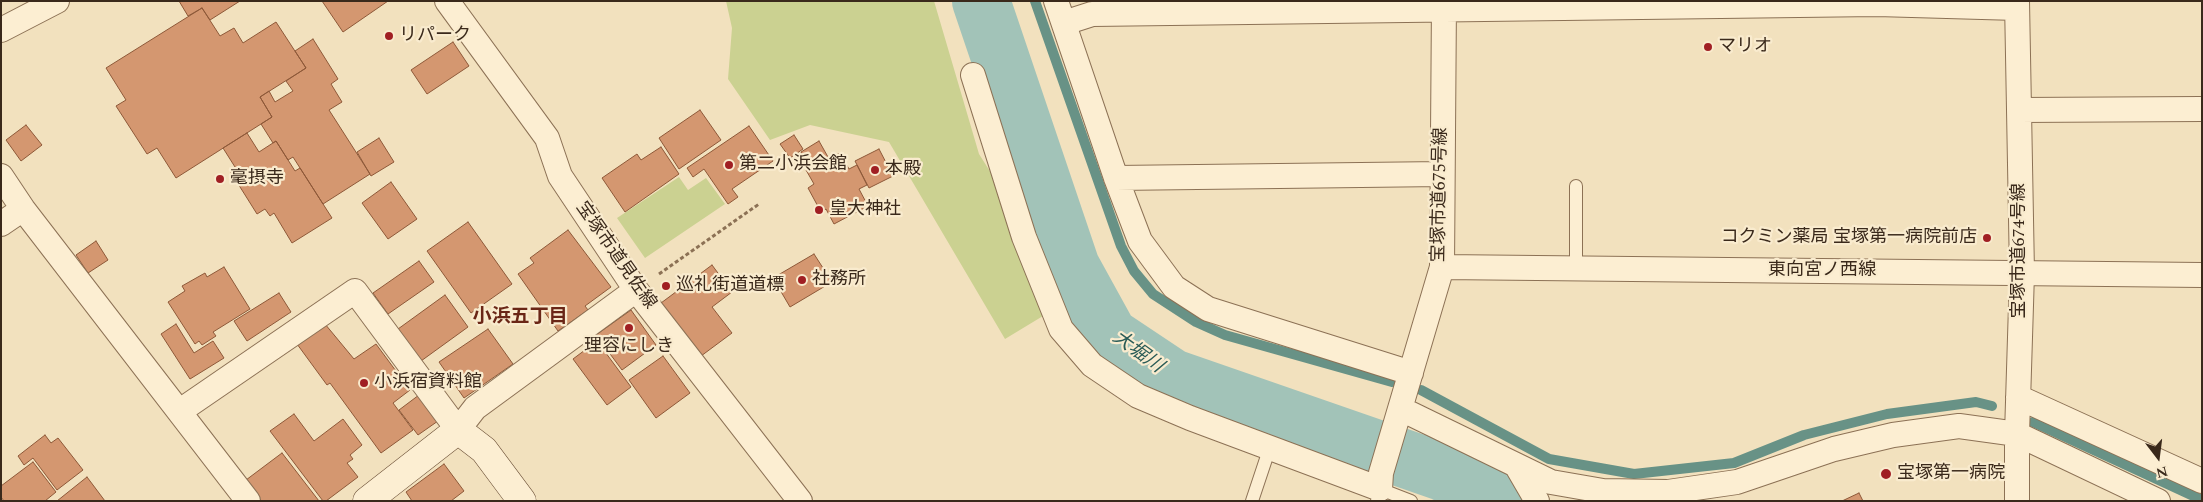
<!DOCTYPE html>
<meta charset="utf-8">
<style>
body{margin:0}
#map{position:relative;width:2203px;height:502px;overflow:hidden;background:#f2e1be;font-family:Spectral,serif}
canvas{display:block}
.frame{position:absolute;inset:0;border:2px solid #3a291b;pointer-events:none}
.north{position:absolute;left:2133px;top:432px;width:50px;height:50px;-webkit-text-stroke:4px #f9ebce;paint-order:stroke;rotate:165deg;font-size:14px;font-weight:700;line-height:20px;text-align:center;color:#3a291b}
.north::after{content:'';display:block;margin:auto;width:18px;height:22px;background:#3a291b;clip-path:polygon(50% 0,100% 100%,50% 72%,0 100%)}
</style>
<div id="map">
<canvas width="2203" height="502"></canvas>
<div class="frame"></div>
<div class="north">N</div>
</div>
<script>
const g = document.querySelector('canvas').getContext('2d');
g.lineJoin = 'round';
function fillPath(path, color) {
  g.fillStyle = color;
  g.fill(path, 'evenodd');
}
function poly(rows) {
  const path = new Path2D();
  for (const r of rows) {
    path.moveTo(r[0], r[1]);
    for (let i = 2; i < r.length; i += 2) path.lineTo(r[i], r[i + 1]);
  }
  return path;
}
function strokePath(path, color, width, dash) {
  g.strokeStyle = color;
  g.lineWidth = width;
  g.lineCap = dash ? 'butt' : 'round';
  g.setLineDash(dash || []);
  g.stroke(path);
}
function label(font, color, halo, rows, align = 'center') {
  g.font = font + ' Spectral,"Noto Sans JP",serif';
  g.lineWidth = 4.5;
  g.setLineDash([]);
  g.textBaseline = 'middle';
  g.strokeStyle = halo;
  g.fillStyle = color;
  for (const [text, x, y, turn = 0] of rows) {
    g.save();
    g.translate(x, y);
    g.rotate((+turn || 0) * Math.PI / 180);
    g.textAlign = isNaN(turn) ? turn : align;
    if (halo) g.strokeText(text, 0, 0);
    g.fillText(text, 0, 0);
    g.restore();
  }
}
fillPath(poly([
 [726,1,934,1,979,154,1071,299,1005,339,889,142,810,125,770,140,728,79,732,28],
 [679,177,688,190,706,178,725,204,645,258,617,218]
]), '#cbd191');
strokePath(poly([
 [1035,1,1121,246,1134,271,1153,294,1196,322,1225,335,1392,382],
 [1421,390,1549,459,1634,474,1734,463,1804,435,1887,414,1976,402,1992,406],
 [2033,422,2202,500]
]), '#689286', 10);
strokePath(poly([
 [981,1,1071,267,1109,336,1172,378,1443,472,1498,501]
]), '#a2c3b8', 58);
const building = poly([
 [179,1,240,1,210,20,202,8,188,16,179,1],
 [322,1,388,1,343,32,322,1],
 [202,8,220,36,234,28,243,43,276,22,306,68,260,97,272,117,176,178,157,148,147,154,116,106,126,100,106,68,202,8],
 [313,39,338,79,331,84,342,102,329,110,370,174,323,204,293,157,288,160,276,141,273,143,261,124,272,117,260,97,269,91,275,102,293,91,286,81,306,68,295,51,313,39],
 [453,42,469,66,427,94,411,70,453,42],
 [700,110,721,140,679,169,659,138,700,110],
 [26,125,42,145,21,161,6,140,26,125],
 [749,126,773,161,732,189,738,197,728,204,704,169,693,177,687,168,749,126],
 [247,133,259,152,276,141,295,171,300,168,332,218,292,243,274,213,270,216,265,209,257,214,230,171,235,167,223,148,247,133],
 [794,135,803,149,790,158,780,144,794,135],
 [379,138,394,162,371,176,357,152,379,138],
 [819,141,828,157,809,168,801,152,819,141],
 [661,147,679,174,625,212,602,178,637,154,641,160,661,147],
 [879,149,893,176,869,188,855,161,879,149],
 [840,153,849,169,857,165,867,185,859,189,868,206,834,224,826,209,821,212,808,188,814,184,806,170,840,153],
 [391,182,417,219,388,239,362,203,391,182],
 [468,222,512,284,471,313,427,251,468,222],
 [568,230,611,287,585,306,588,310,558,331,518,274,534,263,530,258,568,230],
 [96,241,108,260,88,273,76,255,96,241],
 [814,254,832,282,790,307,773,278,814,254],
 [419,261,434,282,388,314,373,293,419,261],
 [712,265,732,292,712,307,732,333,697,359,657,306,712,265],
 [224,267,250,309,213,332,216,336,202,345,199,341,195,344,168,302,185,291,182,286,205,273,207,277,224,267],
 [279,293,291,312,247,341,234,321,279,293],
 [445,295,468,327,421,361,398,329,445,295],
 [631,310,656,345,622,370,596,335,631,310],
 [176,324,194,353,213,341,224,358,190,379,161,334,176,324],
 [325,324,354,359,376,344,410,390,393,403,413,430,381,453,330,383,327,385,297,344,325,324],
 [488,329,513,364,464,398,439,362,488,329],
 [597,341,631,387,607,405,573,359,597,341],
 [663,356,690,393,656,418,629,380,663,356],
 [419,395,438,421,418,435,399,410,419,395],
 [294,414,314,441,343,419,362,445,350,455,353,459,347,463,358,477,326,501,323,501,270,431,294,414],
 [45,435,51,443,58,438,83,470,57,490,33,458,24,465,18,456,45,435],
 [282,453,319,501,261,501,246,480,282,453],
 [33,462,56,492,45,501,4,501,1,497,1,486,33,462],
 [444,464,464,491,451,501,412,501,406,492,444,464],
 [87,477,105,501,57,501,87,477],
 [1859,493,1863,501,1842,501,1859,493]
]);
fillPath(building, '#d49770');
strokePath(building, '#8d5838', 1);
const lane = poly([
 [1576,270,1576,186],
 [1252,501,1270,447],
 [1377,501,1380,489,1411,501]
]);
const street = poly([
 [447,1,547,138,560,176,636,290,800,501],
 [1056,1,1116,178,1140,241,1174,287,1208,309,1411,373],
 [2017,1,2022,273,2017,434,2017,501],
 [1064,23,1092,14,1877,4,2017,8],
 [1,30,57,1],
 [973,75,1024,237,1061,329,1092,365,1138,396,1190,418,1380,489,1381,473,1442,267,1444,1],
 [2019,110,2202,109],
 [1,176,23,209,248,501],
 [1116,178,1442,174],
 [1,224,23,209],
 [1442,267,2202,275],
 [2018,397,2202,481],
 [1401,409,1551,482,1603,491,1668,492,1737,482,1834,449,1893,435,1959,426,2017,434,2158,501],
 [180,411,355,291,458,430,475,408,636,290],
 [1516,465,1537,501]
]);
const secondary = poly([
 [367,501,458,430,484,450,522,501]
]);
strokePath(lane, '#8c7155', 14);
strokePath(street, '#8c7155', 26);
strokePath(secondary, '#6d5138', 29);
strokePath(poly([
 [659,274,759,204]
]), '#8c7155', 3, [4, 2.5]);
strokePath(lane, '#fceed2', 12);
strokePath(street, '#fceed2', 24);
strokePath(secondary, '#fceed2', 28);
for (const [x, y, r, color] of [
 [389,36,5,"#a01f23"],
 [1708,47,5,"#a01f23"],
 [729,165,5,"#a01f23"],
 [875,170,5,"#a01f23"],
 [220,179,5,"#a01f23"],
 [819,210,5,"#a01f23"],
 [1987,238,5,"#a01f23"],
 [802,280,5,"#a01f23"],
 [666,286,5,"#a01f23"],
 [629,328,5,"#a01f23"],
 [364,383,5,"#a01f23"],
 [1886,474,6,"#a01f23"]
]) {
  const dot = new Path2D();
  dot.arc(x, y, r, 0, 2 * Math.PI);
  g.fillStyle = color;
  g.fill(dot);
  strokePath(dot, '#f9ebce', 2);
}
label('18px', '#3a291b', '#f9ebce', [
 ["リパーク",399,36],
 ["マリオ",1718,47],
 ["第二小浜会館",739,165],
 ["本殿",885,170],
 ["毫摂寺",230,179],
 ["皇大神社",829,210],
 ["コクミン薬局 宝塚第一病院前店",1977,238,"right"],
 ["社務所",812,280],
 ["巡礼街道道標",676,286],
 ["理容にしき",629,347,"center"],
 ["小浜宿資料館",374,383],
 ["宝塚第一病院",1897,474]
], 'left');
label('18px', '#3a291b', '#f9ebce', [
 ["宝塚市道675号線",1441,195,-89],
 ["宝塚市道674号線",2020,251,-90],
 ["宝塚市道見佐線",615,256,55],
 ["東向宮ノ西線",1822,271]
]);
label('bold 19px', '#6a2616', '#f9ebce', [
 ["小浜五丁目",520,318]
]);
label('italic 19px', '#295b56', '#f9ebce', [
 ["大堀川",1137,353,36]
]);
</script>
